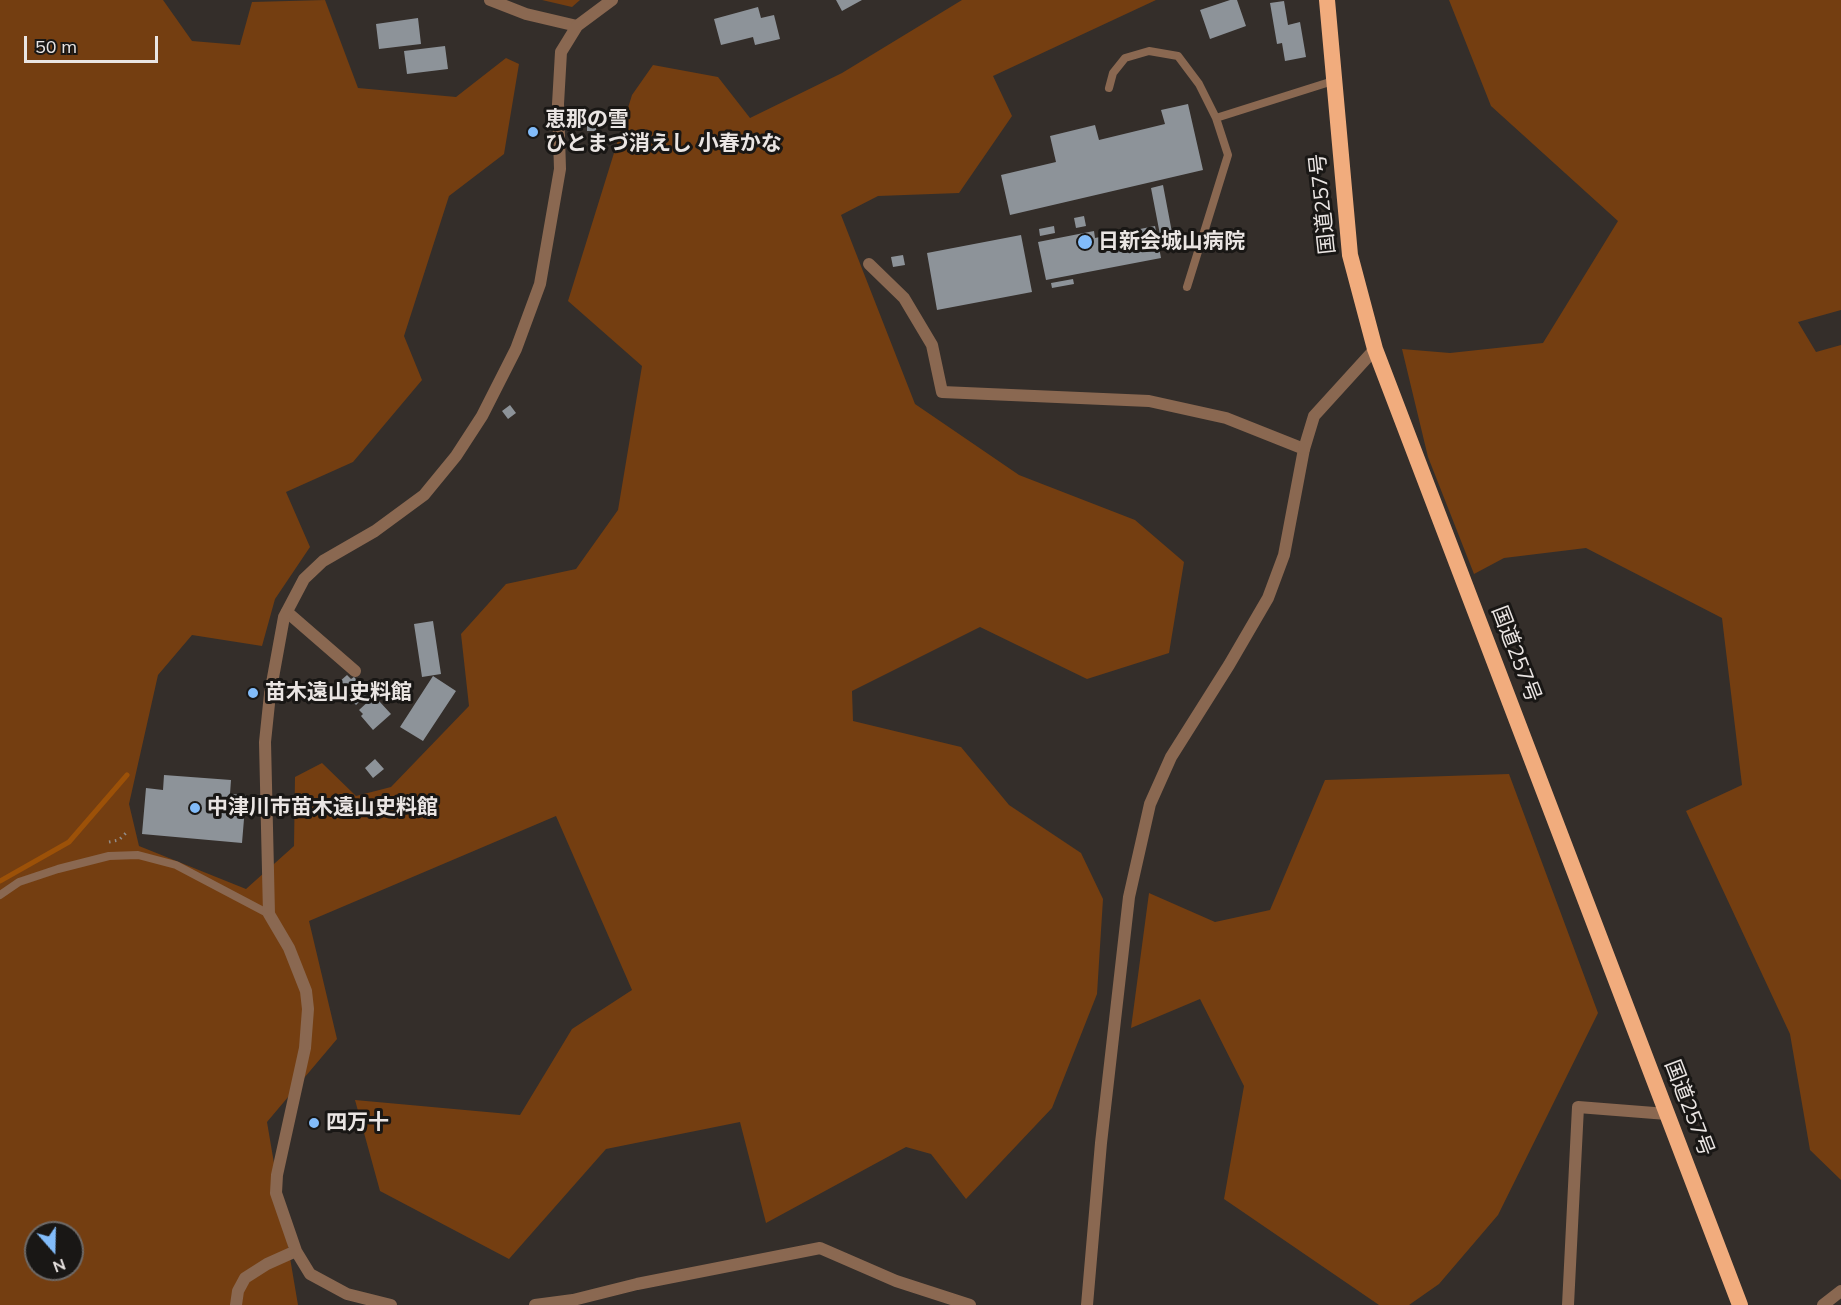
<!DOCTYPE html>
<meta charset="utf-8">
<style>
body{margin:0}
#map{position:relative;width:1841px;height:1305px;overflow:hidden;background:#342e2a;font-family:Mulish,sans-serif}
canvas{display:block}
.north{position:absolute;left:24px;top:1221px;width:60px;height:60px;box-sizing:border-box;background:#191715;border:2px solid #6d6967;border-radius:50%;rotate:160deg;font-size:16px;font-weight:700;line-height:24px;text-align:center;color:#eae5e3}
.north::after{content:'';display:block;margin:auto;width:21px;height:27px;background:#82bcfa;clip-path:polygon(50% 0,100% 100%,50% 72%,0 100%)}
.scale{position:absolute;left:24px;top:36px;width:134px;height:27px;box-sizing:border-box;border:3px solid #eae5e3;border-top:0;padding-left:8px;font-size:18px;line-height:21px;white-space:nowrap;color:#eae5e3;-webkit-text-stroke:4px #191715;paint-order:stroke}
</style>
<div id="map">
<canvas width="1841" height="1305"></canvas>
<div class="north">N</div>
<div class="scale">50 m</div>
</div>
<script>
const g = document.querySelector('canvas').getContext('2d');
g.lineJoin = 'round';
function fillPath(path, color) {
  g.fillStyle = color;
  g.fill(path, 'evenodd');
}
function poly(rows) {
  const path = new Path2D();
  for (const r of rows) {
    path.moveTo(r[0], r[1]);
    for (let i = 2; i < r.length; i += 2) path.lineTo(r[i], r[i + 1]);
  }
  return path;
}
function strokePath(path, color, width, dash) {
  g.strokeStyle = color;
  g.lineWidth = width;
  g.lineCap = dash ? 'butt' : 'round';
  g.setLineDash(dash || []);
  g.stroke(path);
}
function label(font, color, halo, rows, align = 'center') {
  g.font = font + ' Mulish,"Noto Sans JP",sans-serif';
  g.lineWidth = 6;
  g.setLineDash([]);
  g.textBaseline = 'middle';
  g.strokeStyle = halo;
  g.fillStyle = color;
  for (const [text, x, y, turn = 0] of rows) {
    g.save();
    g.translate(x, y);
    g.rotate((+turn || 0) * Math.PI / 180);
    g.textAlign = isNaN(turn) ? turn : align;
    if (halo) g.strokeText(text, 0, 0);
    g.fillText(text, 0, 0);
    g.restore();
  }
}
fillPath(poly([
 [0,0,163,0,192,41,240,45,252,2,325,0,358,88,456,97,506,58,519,64,504,154,449,196,404,336,422,380,353,462,286,492,310,547,275,599,262,646,192,635,158,675,129,804,139,846,246,889,294,846,295,777,322,763,356,796,391,787,469,706,461,634,506,584,576,569,618,510,642,366,568,301,632,95,653,65,718,77,750,118,842,73,962,0,1156,0,993,76,1012,116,959,193,878,196,841,215,915,404,1019,475,1135,520,1184,562,1169,653,1087,679,980,627,852,691,853,721,961,747,1009,805,1081,853,1103,899,1097,994,1052,1108,966,1199,931,1154,906,1147,766,1223,740,1122,606,1149,509,1259,380,1191,355,1100,520,1115,572,1029,632,990,556,816,309,921,337,1039,267,1122,298,1305,0,1305],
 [36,1233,72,1233,72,1269,36,1269],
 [542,0,580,0,572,7],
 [1449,0,1841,0,1841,310,1798,322,1816,352,1841,345,1841,1180,1810,1150,1790,1034,1686,811,1742,785,1722,618,1586,548,1504,558,1474,574,1428,457,1402,349,1450,353,1543,343,1618,221,1491,106],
 [1509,774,1598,1013,1498,1215,1439,1284,1409,1305,1379,1305,1224,1199,1244,1086,1200,999,1131,1028,1149,893,1215,922,1270,910,1325,780]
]), '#743e11');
strokePath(poly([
 [0,881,69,842,127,775]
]), '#9c5108', 5);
fillPath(poly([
 [836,0,862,0,842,11],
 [1230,0,1237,0,1246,26,1210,39,1200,10],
 [1284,1,1288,25,1300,22,1306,57,1285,61,1282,43,1277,44,1270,3],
 [758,7,761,18,774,15,780,39,755,45,753,37,721,45,714,19],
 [418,18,421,44,379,49,376,24],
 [445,46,448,69,407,74,404,51],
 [1188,104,1203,170,1010,215,1001,175,1056,162,1050,136,1095,125,1099,140,1165,124,1161,110],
 [587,122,596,122,596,131,587,131],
 [1163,185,1174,243,1162,245,1151,188],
 [1084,216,1086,226,1076,228,1074,218],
 [1054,226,1055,233,1040,236,1039,229],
 [1155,226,1161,258,1046,280,1038,242,1094,231,1095,238],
 [1021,235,1032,292,937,310,927,253],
 [903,255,905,265,893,267,891,257],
 [1073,279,1074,284,1052,288,1051,283],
 [510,405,516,413,508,419,502,411],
 [433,621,441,674,422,677,414,624],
 [347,675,351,679,354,677,368,693,356,705,341,689,343,687,339,682],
 [433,676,456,691,423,741,400,727],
 [371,699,375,704,379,701,391,714,373,730,361,716,363,714,359,710],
 [375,759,384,769,373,778,365,768],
 [164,775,231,780,230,794,246,795,242,843,142,834,146,788,163,790]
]), '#8d9399');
strokePath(poly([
 [109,842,119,840,127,832]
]), '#928d8a', 3, [1.5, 4.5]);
strokePath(poly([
 [1109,88,1113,73,1125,58,1149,51,1178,56,1199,84,1216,118],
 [1187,287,1228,155,1216,118,1333,81],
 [0,895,19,882,58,869,109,856,138,855,176,865,269,914]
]), '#8a6851', 8);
strokePath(poly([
 [490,0,526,14,577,26],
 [869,264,904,298,932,345,942,392,1149,401,1226,418,1304,449,1284,555,1268,598,1229,665,1171,757,1150,804,1129,897,1101,1143,1087,1305],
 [287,612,355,671],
 [270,694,265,742,269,914,289,948,306,991,308,1009,305,1048,277,1175,276,1193,296,1251,310,1274,347,1294,391,1305],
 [236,1305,238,1291,245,1278,267,1264,296,1251],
 [535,1305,573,1300,637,1284,820,1248,896,1281,970,1305],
 [1568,1305,1578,1107,1667,1114],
 [1823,1305,1841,1291]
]), '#8a6851', 12);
strokePath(poly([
 [1304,449,1314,416,1375,349],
 [270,694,284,617,304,579,323,561,375,531,424,495,456,456,482,416,516,349,540,284,560,169,558,104,561,52,577,26,612,0]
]), '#8a6851', 12);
strokePath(poly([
 [1327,0,1350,255,1375,349,1740,1305]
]), '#f1ac7d', 16);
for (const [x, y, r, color] of [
 [533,132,6,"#82bcfa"],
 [1085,242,8,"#82bcfa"],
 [253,693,6,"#82bcfa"],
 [195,808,6,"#82bcfa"],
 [314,1123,6,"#82bcfa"]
]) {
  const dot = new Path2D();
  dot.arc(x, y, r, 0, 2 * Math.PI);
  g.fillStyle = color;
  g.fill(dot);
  strokePath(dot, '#191715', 2);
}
label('bold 21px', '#eae5e3', '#191715', [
 ["恵那の雪",545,120],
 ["ひとまづ消えし 小春かな",545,144],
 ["日新会城山病院",1098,242],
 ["苗木遠山史料館",265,693],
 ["中津川市苗木遠山史料館",207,808],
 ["四万十",326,1123]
], 'left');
label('21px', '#eae5e3', '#191715', [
 ["国道257号",1323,204,-96],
 ["国道257号",1516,654,69],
 ["国道257号",1689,1108,69]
]);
</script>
